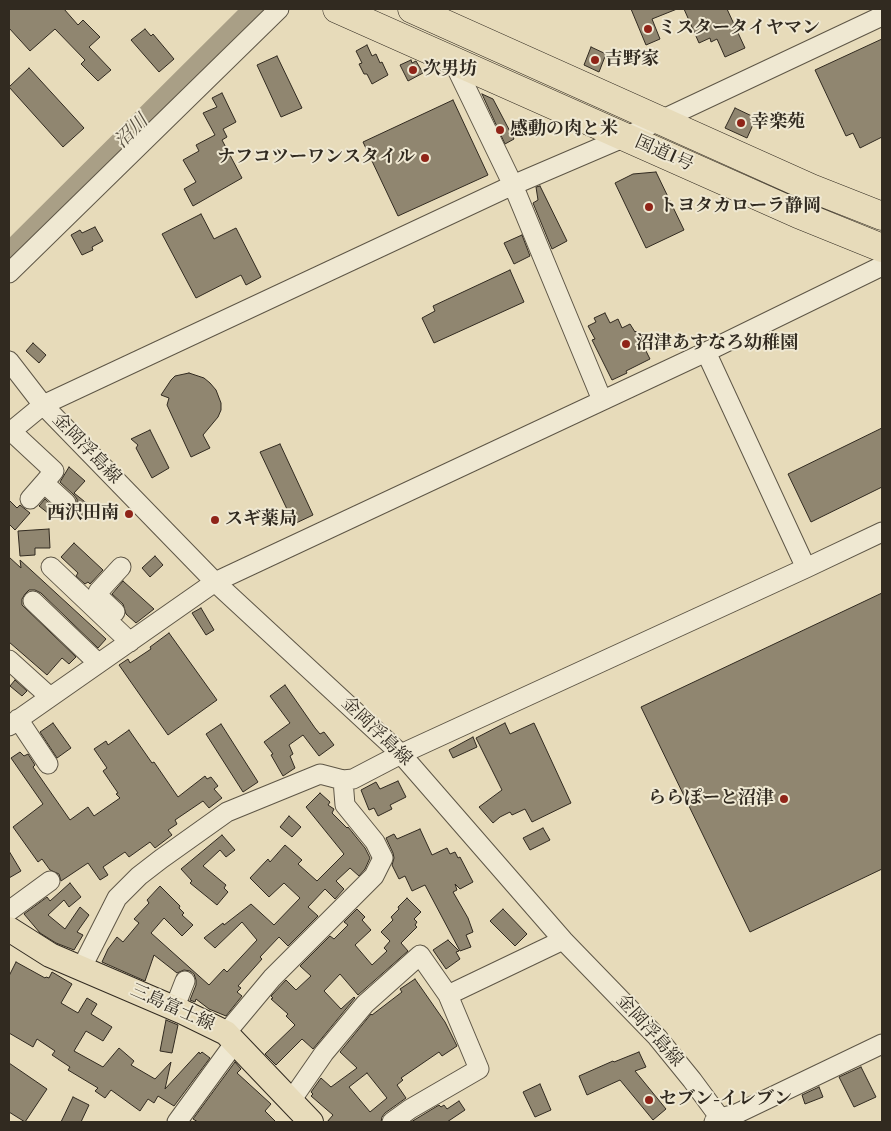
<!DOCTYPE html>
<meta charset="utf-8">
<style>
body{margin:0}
#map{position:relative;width:891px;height:1131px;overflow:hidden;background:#e7dbba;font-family:"Libre Bodoni",serif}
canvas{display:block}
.frame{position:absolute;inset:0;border:10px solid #312a20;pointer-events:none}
</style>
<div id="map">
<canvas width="891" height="1131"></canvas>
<div class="frame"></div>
</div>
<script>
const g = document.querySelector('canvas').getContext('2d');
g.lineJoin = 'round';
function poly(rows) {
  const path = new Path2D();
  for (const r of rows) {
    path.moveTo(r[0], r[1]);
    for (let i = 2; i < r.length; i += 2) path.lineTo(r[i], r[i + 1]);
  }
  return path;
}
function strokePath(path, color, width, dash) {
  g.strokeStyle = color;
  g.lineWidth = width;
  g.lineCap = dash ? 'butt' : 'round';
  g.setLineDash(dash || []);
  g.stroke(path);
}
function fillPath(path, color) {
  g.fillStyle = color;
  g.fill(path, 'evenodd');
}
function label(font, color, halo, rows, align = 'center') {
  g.font = font + ' "Libre Bodoni","Noto Serif JP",serif';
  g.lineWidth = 4;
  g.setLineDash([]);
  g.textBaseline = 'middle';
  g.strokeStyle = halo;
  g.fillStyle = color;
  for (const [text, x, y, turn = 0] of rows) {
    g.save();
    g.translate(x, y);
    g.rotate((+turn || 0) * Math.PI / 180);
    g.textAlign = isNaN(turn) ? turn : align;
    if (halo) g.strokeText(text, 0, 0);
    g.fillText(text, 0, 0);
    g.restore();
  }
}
strokePath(poly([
 [9,255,256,9]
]), '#a99f86', 24);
const building = poly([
 [9,9,64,9,78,25,83,20,100,37,89,47,111,70,98,81,81,64,85,60,55,29,30,51,9,28,9,9],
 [631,9,677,9,652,19,660,39,646,45,631,9],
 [684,9,727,9,745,48,725,57,717,39,711,42,710,38,699,43,684,9],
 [145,29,151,36,153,34,174,59,159,72,131,40,145,29],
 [882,39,882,137,860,148,853,133,846,136,815,70,882,39],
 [367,45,372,56,376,54,380,63,382,62,388,75,372,84,367,74,364,74,359,64,362,63,356,51,367,45],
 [591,47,606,54,599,72,584,65,591,47],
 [277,56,302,108,281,117,257,65,277,56],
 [411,60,412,63,416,61,423,73,408,81,400,65,411,60],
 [29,68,84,128,63,147,9,87,29,68],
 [222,93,236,122,223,129,227,137,222,140,242,178,193,206,184,189,196,182,183,160,199,151,196,145,215,135,203,113,217,107,212,98,222,93],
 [482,94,493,99,514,139,505,144,482,94],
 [453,100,488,175,398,216,363,142,453,100],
 [735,108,756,118,747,138,725,128,735,108],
 [656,172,684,230,646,248,615,183,633,174,656,172],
 [540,186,567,241,552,249,533,203,538,200,536,187,540,186],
 [201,214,214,239,236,228,261,277,246,285,241,275,196,298,162,234,201,214],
 [95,227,103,241,92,247,93,250,82,255,71,235,80,230,82,233,95,227],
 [522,235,530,256,514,264,504,243,522,235],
 [510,270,524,302,434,343,422,318,435,311,433,306,510,270],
 [605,313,610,323,618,319,622,328,630,324,635,332,636,331,650,359,626,371,627,373,612,380,592,340,595,339,588,326,596,322,594,318,605,313],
 [33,343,46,355,39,363,26,351,33,343],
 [189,373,204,378,210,383,216,390,221,403,221,410,218,417,203,435,210,448,191,457,167,405,169,398,161,395,171,380,175,376,189,373],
 [882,428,882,487,811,522,788,474,882,428],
 [150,430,169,468,152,478,136,448,138,445,131,439,150,430],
 [280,444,313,515,294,524,260,452,280,444],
 [69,467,85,481,74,493,95,510,86,521,74,511,77,505,77,499,74,495,60,482,69,467],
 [45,499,58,511,53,517,39,506,45,499],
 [9,500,17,508,20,505,30,513,15,530,9,524,9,500],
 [49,529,50,548,35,548,35,555,20,556,18,531,49,529],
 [74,543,103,570,90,584,88,582,85,584,76,576,78,573,61,557,74,543],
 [155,556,163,565,150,577,142,568,155,556],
 [9,557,21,568,20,560,106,639,98,648,41,593,35,590,29,590,25,594,22,599,22,605,76,657,69,664,62,658,47,675,9,642,9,557],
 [123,581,154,609,136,623,126,614,123,604,112,594,123,581],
 [882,593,882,869,750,932,641,707,882,593],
 [201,608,214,630,206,635,192,613,201,608],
 [169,633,217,700,168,735,119,665,128,659,130,663,151,649,150,647,169,633],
 [15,680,27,691,22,696,10,686,15,680],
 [285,685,315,728,320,734,324,732,334,745,319,756,303,735,289,745,293,754,290,756,295,768,283,776,271,755,273,754,264,742,290,723,270,696,285,685],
 [53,723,71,748,57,758,40,732,53,723],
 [505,723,510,734,534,723,571,803,532,822,525,809,512,815,510,812,500,817,493,823,479,807,502,790,476,738,505,723],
 [221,724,258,782,243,792,206,734,221,724],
 [129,730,152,763,154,762,178,797,205,776,207,779,211,777,218,786,214,789,222,798,209,808,203,801,175,820,177,824,168,830,172,835,155,848,150,842,129,857,125,852,103,867,108,875,100,880,88,863,61,881,59,874,50,870,42,859,38,862,13,827,43,804,11,758,20,752,24,756,28,754,35,765,33,767,70,820,88,807,94,816,120,798,116,794,118,793,103,771,107,768,94,749,106,741,108,745,129,730],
 [473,737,477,747,453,758,449,750,473,737],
 [398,781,406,797,390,805,392,809,378,816,374,808,369,810,361,790,376,782,380,789,398,781],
 [320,793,330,802,328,805,334,809,332,813,347,828,348,827,365,848,370,858,365,869,359,876,350,868,336,881,344,889,335,899,325,889,308,907,318,916,288,946,279,937,260,957,262,959,238,986,241,988,237,992,242,996,226,1016,209,1009,196,999,195,1002,190,1000,196,985,196,980,194,974,190,971,184,970,177,973,154,955,145,981,102,962,108,949,117,937,123,942,139,923,134,919,149,903,147,900,160,886,180,906,179,908,184,913,182,915,193,925,182,936,164,918,151,933,209,985,224,969,227,972,257,940,242,922,215,948,204,938,223,923,224,925,251,904,274,925,300,898,284,883,269,897,250,878,268,859,270,862,285,845,302,860,298,864,317,881,344,854,306,807,320,793],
 [289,816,301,827,292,837,280,827,289,816],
 [543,828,550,840,530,850,523,838,543,828],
 [420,829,432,855,447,848,450,854,455,852,458,858,460,857,473,882,460,889,455,884,457,890,453,892,468,918,473,932,466,935,471,947,460,951,425,885,412,891,405,876,399,879,392,865,394,858,393,853,386,838,394,834,397,839,420,829],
 [222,835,235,850,226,857,220,850,203,866,226,885,224,888,228,892,217,905,190,883,192,881,181,869,222,835],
 [9,851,21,871,9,878,9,851],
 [70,883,81,897,69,907,64,900,48,915,65,929,80,907,89,915,77,932,83,935,74,950,56,943,40,933,24,914,47,897,50,901,70,883],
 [407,898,421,912,414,919,417,922,415,925,417,927,401,943,408,951,358,995,340,974,324,991,341,1009,354,997,355,998,313,1049,302,1039,276,1065,265,1054,295,1025,286,1016,288,1014,271,999,273,998,271,996,286,980,296,990,311,976,300,966,330,936,334,939,348,925,344,922,357,909,365,917,362,920,371,930,355,945,372,965,387,951,384,948,390,941,381,932,393,920,391,917,399,909,398,907,407,898],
 [503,909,527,934,515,946,490,921,503,909],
 [448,940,459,951,456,952,460,959,446,969,433,950,448,940],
 [16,962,45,978,46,977,49,978,52,972,72,984,61,1003,78,1013,87,998,97,1004,91,1014,112,1027,103,1041,86,1031,74,1051,103,1067,119,1048,134,1061,131,1065,155,1079,171,1062,165,1089,199,1052,200,1054,202,1052,210,1058,174,1106,158,1096,154,1103,148,1099,140,1111,111,1090,105,1098,95,1091,98,1088,68,1070,70,1067,52,1055,55,1051,37,1039,33,1047,9,1033,9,976,16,962],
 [415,979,445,1022,457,1046,442,1056,439,1052,401,1078,403,1080,397,1085,406,1098,385,1113,382,1117,381,1122,327,1122,333,1115,311,1096,313,1094,311,1092,321,1078,331,1087,357,1068,340,1052,371,1014,372,1015,402,992,400,989,415,979],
 [367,1073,387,1098,370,1112,349,1087,367,1073],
 [166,1020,178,1025,172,1053,160,1051,166,1020],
 [639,1052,646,1067,635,1071,666,1109,653,1120,620,1080,587,1095,579,1076,613,1061,614,1062,639,1052],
 [235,1062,241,1069,237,1073,271,1104,265,1111,276,1122,198,1122,193,1119,235,1062],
 [9,1063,47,1089,25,1122,9,1112,9,1063],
 [861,1067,876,1097,854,1107,839,1077,861,1067],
 [540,1084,551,1110,535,1117,523,1092,540,1084],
 [819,1087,823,1097,805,1104,802,1095,819,1087],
 [73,1097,89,1105,81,1122,61,1122,73,1097],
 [459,1101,465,1110,447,1122,411,1122,439,1105,441,1107,444,1105,447,1109,459,1101]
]);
fillPath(building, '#908670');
strokePath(building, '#312a20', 1);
const minor = poly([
 [453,61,513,185,602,400],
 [9,273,279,9],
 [706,352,806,568],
 [9,361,43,405,215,582,401,754,563,940,657,1037,692,1080,723,1122],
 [11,431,54,471,44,483,66,503],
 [9,433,43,405,513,185,625,137,882,16],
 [30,499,44,483],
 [51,567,130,642],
 [33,601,98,663],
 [115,612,98,596,98,592,121,567],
 [9,660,50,697],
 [18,719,48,764],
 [9,726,215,582,706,352,882,266],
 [9,911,50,881],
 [81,969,117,898,139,876,161,859,227,812,320,774,343,780,353,779,401,754,806,568,882,532],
 [174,1009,185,981],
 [226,1033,272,978,374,876,383,858,375,842,345,805,343,780],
 [290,1102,324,1053,365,1004,420,955,448,995,563,940],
 [177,1122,236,1041],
 [392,1122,410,1109,479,1069,448,995],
 [714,1122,720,1118,736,1114,882,1044]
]);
const major = poly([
 [9,929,50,955,183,1012,226,1033,311,1122]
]);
const highway = poly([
 [337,9,798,214,882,248],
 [412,9,811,188,882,216]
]);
strokePath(minor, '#5e5646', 21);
strokePath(major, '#312a20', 26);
strokePath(highway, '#312a20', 29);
strokePath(minor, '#efe8d2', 19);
strokePath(major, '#e7dbba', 24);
strokePath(highway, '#e7dbba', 28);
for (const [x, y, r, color] of [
 [648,29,5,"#8f2418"],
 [595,60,5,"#8f2418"],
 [413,70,5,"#8f2418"],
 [741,123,5,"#8f2418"],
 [500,130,5,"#8f2418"],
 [425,158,5,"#8f2418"],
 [649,207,5,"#8f2418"],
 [626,344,5,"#8f2418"],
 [129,514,5,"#8f2418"],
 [215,520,5,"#8f2418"],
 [784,799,5,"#8f2418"],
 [649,1100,5,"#8f2418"]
]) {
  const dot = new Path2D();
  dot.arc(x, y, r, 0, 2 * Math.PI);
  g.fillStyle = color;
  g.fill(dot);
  strokePath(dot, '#efe8d2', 2);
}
label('bold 18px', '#312a20', '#efe8d2', [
 ["ミスタータイヤマン",658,29],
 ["吉野家",605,60],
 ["次男坊",423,70],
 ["幸楽苑",751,123],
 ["感動の肉と米",510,130],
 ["ナフコツーワンスタイル",415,158,"right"],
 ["トヨタカローラ静岡",659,207],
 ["沼津あすなろ幼稚園",636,344],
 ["西沢田南",119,514,"right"],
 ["スギ薬局",225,520],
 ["ららぽーと沼津",774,799,"right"],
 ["セブン-イレブン",659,1100]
], 'left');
label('18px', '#312a20', '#efe8d2', [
 ["国道1号",664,154,24],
 ["金岡浮島線",86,449,46],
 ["金岡浮島線",376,732,44],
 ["三島富士線",172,1008,24],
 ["金岡浮島線",649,1031,48]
]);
label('italic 19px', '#554d3f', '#efe8d2', [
 ["沼川",132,132,-45]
]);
</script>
